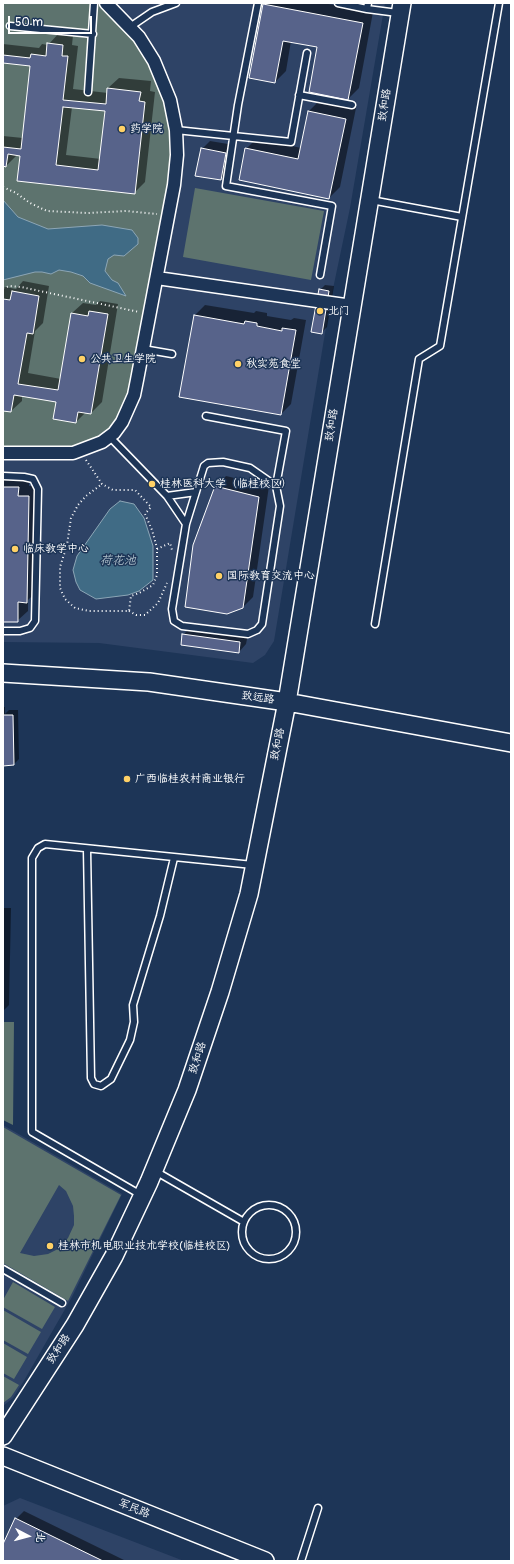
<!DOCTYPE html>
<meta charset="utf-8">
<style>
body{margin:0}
#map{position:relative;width:514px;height:1564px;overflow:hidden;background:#1d3557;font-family:Pangolin,"LXGW WenKai TC",sans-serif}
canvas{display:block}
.frame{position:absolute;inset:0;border:4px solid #fff;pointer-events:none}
.north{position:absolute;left:8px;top:1516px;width:40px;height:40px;-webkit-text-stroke:3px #1d3557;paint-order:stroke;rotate:96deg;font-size:11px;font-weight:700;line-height:16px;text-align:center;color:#fff}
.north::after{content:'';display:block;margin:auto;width:14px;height:18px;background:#fff;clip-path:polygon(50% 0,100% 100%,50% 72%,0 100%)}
.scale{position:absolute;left:8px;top:16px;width:84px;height:18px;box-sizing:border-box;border:2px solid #fff;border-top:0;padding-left:5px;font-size:12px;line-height:14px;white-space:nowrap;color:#fff;-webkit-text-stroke:3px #1d3557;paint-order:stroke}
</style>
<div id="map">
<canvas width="514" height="1564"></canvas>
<div class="frame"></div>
<div class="north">北</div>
<div class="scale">50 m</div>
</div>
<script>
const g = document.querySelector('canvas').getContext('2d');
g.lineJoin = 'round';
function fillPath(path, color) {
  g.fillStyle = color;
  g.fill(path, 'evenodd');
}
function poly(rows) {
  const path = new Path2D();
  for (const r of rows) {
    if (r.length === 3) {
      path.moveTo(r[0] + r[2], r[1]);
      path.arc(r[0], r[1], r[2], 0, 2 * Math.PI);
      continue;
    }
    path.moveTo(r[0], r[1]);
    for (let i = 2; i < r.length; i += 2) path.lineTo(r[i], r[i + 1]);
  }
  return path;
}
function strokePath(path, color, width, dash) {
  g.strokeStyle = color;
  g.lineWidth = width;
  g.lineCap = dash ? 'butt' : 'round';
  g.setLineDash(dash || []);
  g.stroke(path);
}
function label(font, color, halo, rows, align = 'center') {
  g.font = font + ' Pangolin,"LXGW WenKai TC",sans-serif';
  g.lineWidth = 3;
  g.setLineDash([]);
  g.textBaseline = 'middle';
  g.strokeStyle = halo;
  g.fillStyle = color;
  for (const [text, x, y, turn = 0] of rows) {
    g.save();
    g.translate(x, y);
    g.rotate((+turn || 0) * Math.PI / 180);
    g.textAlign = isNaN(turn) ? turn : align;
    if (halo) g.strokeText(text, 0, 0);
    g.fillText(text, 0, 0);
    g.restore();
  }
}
fillPath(poly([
 [3,3,385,3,350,208,330,303,274,641,265,655,253,663,99,643,3,642],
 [3,1125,122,1194,72,1297,25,1379,13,1398,3,1406],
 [20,1498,184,1561,3,1561,3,1506]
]), '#2e4366');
fillPath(poly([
 [3,3,106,3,130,27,170,100,174,185,122,422,89,448,3,453],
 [195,188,324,211,311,280,183,257],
 [3,1022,14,1022,13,1125,3,1120],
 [3,1127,121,1195,68,1301,3,1263],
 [59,1185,66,1191,73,1206,74,1216,74,1225,68,1238,58,1249,48,1254,34,1256,20,1253],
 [13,1282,55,1307,42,1329,3,1307,3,1300],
 [3,1310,41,1332,28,1354,3,1340],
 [3,1343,27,1357,14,1379,3,1373],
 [3,1376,19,1385,11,1397,3,1403]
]), '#5d736e');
const water = poly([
 [3,200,18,217,48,229,102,225,132,230,138,238,138,244,124,256,114,255,108,259,105,271,112,280,118,283,126,296,90,283,83,276,71,272,59,270,51,274,42,272,35,272,3,280,3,200],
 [120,501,134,504,144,518,153,546,153,580,139,591,128,595,96,599,80,590,76,582,73,570,77,556,110,509,120,501]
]);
fillPath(water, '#406b85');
strokePath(water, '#8ca6b6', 1);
fillPath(poly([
 [265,3,323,3,373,12,359,88,348,99,318,46,291,41,286,71,275,82,264,5],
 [59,33,73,35,72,45,78,46,73,89,108,93,108,88,119,78,151,81,150,91,155,92,145,182,134,193,21,155,17,155,6,166,3,165,3,136,23,138,31,65,3,62,3,44,39,48,42,44,48,45],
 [72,107,106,110,101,159,66,155],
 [319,101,356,108,340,187,329,198,246,149,257,138,301,148,309,111],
 [210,141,234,145,229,171,221,179,202,149],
 [23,281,49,286,43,323,35,331,28,373,61,379,72,313,83,303,96,305,100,301,118,304,102,402,91,413,86,412,76,422,57,401,22,395,22,401,11,411,3,410,3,289,5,287,16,289],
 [325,285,334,286,327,327,321,333,320,290],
 [205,305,254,313,256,311,267,313,267,316,291,320,294,318,306,320,291,404,281,414,195,315],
 [3,476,29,477,29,486,39,486,37,591,28,600,28,611,17,621,3,621],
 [226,476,269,486,253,597,243,607,216,487],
 [191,627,248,634,246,644,239,652,183,635],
 [3,707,5,707,5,714,9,710,18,710,19,759,14,764,3,719],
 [3,908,11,908,9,1005,3,1011],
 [24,1511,126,1561,3,1561,3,1546,16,1519]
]), '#0007');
const building = poly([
 [263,4,363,23,348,100,309,92,317,47,283,41,275,83,249,78,263,4],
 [47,43,63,45,62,56,68,56,63,100,106,104,107,88,141,92,139,101,145,102,135,194,17,181,20,156,8,154,6,167,3,166,3,147,21,149,30,66,3,63,3,55,30,58,31,54,46,56,47,43],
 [63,107,105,111,98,170,56,165,63,107],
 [308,111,346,119,329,199,239,180,245,148,298,159,308,111],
 [201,148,226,153,221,180,195,176,201,148],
 [319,289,329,291,322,334,311,332,319,289],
 [12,291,39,296,33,334,27,333,18,384,58,390,71,313,88,316,89,311,108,314,91,414,78,412,76,423,53,419,56,402,14,395,11,412,3,411,3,299,10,300,12,291],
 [194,315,244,324,245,321,257,323,257,326,282,331,282,328,296,330,281,415,179,397,194,315],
 [215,486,259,497,243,608,227,614,185,607,193,545,215,486],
 [3,487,19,487,18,496,29,496,27,603,18,602,18,622,3,622,3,487],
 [182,634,240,642,239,653,181,645,182,634],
 [3,715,13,715,14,765,3,766,3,715],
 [15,1518,103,1561,3,1561,3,1544,15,1518]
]);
fillPath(building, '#57638a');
strokePath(building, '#fff', 1);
const lane = poly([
 [258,3,238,105,226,186,332,206,320,275],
 [338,3,367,9,368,3],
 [367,9,398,13],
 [10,26,93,34],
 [130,27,152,12,176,3],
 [88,92,94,3],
 [299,95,352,105],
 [176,130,291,142,307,53],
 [371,200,462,217],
 [143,349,172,354],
 [206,416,286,431,276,486],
 [109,436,167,496,186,524,172,609,174,621,182,626,248,634,257,630,262,624,280,506,276,486,250,468,223,462,208,463,204,466,186,524],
 [3,476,24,477,33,479,38,489,35,621,30,628,20,631,3,631],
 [167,496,196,492],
 [375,624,419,359,440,346,499,3],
 [87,849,91,1078,94,1084,101,1086,111,1079,130,1040,134,1022,133,1005,160,916,174,858],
 [155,1171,244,1222],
 [141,1195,32,1132,32,858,38,848,45,844,253,865],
 [269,1232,27],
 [3,1269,62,1303],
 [301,1561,318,1508]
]);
const street = poly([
 [157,278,352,306],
 [3,453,73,453,102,442,114,433,122,422,134,395,137,380,174,185,177,155,176,130,170,100,154,61,139,37,106,3]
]);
const secondary = poly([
 [3,673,149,682,287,702,511,743],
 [3,1436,75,1325,114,1256,149,1182,187,1090,220,992,249,894,287,702,402,3],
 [3,1456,265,1561]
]);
strokePath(lane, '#fff', 9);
strokePath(street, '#fff', 15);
strokePath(secondary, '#fff', 20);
strokePath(poly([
 [3,187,16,193,30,203,47,211,88,213,126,211,157,214],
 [3,288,10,286,21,287,139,312],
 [86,460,102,484,113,490,135,490,151,507,145,514,152,530,157,548,157,575,153,585,139,593,131,596,129,611,89,611,75,608,65,599,60,588,60,567,67,545,71,518,78,505,86,496,102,484],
 [157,549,170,543,172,550],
 [129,611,136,615,145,615,158,603,167,583]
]), '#fff', 2, [1, 3]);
strokePath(lane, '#1d3557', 6);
strokePath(street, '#1d3557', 12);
strokePath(secondary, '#1d3557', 17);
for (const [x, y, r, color] of [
 [122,129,4,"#ffd166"],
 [320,311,4,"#ffd166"],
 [82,359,4,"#ffd166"],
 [238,364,4,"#ffd166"],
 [152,484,4,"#ffd166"],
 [15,549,4,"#ffd166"],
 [219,576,4,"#ffd166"],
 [127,779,4,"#ffd166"],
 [50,1246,4,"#ffd166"]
]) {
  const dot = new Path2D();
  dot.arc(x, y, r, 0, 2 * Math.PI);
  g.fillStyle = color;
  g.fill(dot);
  strokePath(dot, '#1d3557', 1.5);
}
label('11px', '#fff', '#1d3557', [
 ["致和路",385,105,-81],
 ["致和路",332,425,-81],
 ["致远路",258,698,8],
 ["致和路",278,744,-79],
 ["致和路",198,1058,-72],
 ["致和路",59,1349,-57],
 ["军民路",134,1509,22]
]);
label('11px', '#fff', '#1d3557', [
 ["药学院",130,129],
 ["北门",328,311],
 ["公共卫生学院",90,359],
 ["秋实苑食堂",246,364],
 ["桂林医科大学（临桂校区）",160,484],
 ["临床教学中心",23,549],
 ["国际教育交流中心",227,576],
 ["广西临桂农村商业银行",135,779],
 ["桂林市机电职业技术学校(临桂校区)",58,1246]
], 'left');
label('italic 12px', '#b3c4ce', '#1d3557', [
 ["荷花池",118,561]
]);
</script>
